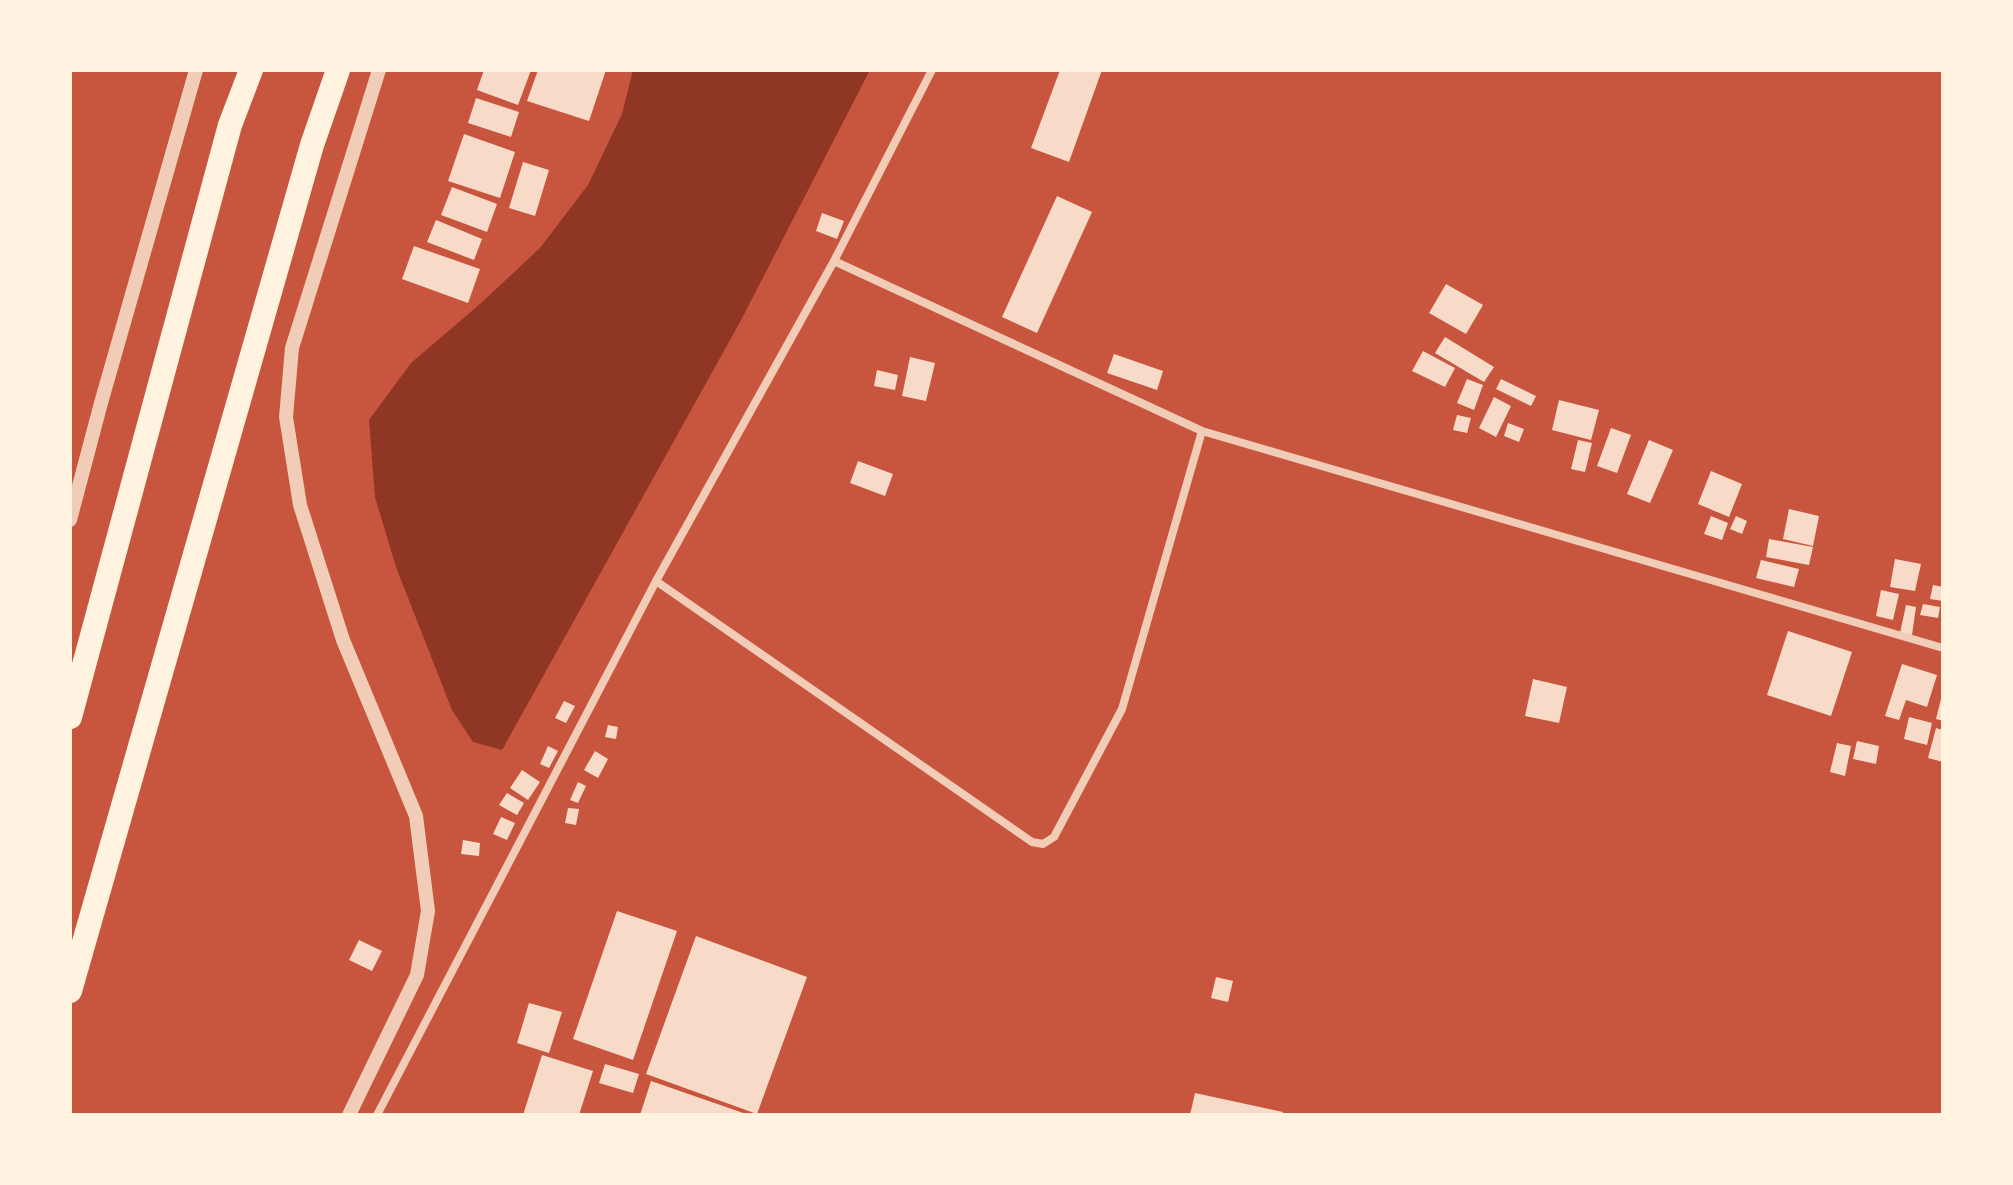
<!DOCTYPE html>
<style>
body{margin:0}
#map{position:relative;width:2013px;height:1185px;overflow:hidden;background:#c8553d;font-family:"PT Sans",sans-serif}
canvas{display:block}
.frame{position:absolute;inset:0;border:72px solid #fff3e0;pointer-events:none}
</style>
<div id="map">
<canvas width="2013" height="1185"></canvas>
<div class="frame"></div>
</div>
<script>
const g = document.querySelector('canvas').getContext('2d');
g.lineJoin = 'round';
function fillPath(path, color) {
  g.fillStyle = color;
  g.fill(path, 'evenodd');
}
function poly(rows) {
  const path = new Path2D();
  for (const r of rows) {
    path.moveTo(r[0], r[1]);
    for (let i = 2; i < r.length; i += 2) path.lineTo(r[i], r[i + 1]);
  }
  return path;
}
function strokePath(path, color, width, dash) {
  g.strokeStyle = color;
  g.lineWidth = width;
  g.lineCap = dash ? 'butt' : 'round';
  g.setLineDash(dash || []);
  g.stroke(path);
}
fillPath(poly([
 [633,70,870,70,740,322,502,750,473,742,452,710,396,567,375,497,369,420,411,363,480,304,540,248,588,185,622,114]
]), '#8f3625');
fillPath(poly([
 [484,70,531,70,518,105,477,90],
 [538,70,606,70,589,121,527,101],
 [1060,70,1102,70,1069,162,1031,148],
 [476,98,519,112,511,137,468,123],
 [464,134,515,152,500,198,448,181],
 [523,162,549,170,535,216,509,208],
 [452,187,497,204,487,232,441,215],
 [1057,196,1092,212,1037,333,1002,317],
 [822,213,844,221,837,239,816,231],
 [436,220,482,239,474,260,427,242],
 [414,246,480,269,468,303,402,279],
 [1446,284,1483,305,1466,334,1429,313],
 [1445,337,1494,367,1484,382,1435,353],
 [1423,351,1455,368,1445,387,1412,371],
 [1114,354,1163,371,1157,390,1107,373],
 [910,357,935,363,926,401,902,396],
 [877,370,898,375,895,390,874,386],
 [1467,379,1483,385,1474,410,1457,403],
 [1501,379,1536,396,1531,406,1496,389],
 [1494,397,1511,406,1496,437,1479,428],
 [1559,400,1599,410,1591,440,1552,430],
 [1457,415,1471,418,1467,433,1453,430],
 [1508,423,1524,429,1519,442,1504,436],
 [1611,428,1631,435,1617,473,1597,466],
 [1578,440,1592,443,1585,472,1571,469],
 [1649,440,1673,450,1650,503,1627,494],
 [858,461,893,474,885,496,850,483],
 [1711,471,1742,484,1729,517,1698,504],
 [1789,509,1819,516,1813,546,1783,539],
 [1711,516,1728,523,1722,540,1704,534],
 [1736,516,1747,521,1742,534,1730,529],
 [1769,539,1813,547,1809,565,1766,557],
 [1895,559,1921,564,1915,591,1890,587],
 [1761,560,1799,569,1794,587,1756,578],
 [1933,585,1943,587,1943,601,1930,599],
 [1881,590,1899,594,1893,620,1876,616],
 [1923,604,1940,607,1938,618,1920,615],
 [1906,605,1916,607,1912,635,1900,633],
 [1788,631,1852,652,1831,716,1767,695],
 [1902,664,1937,675,1927,707,1906,700,1899,720,1885,716],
 [1533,679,1567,687,1559,723,1525,716],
 [1942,695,1943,695,1943,721,1936,719],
 [564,701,575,706,566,723,555,718],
 [1909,717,1932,723,1927,745,1904,739],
 [608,725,618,727,616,739,605,737],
 [1936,728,1943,730,1943,762,1928,758],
 [1857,741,1879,746,1876,764,1853,759],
 [1837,743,1851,746,1845,776,1830,772],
 [548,746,558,751,549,768,540,764],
 [595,751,608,759,598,778,584,770],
 [522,770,540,782,528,800,510,788],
 [578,782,586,786,578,803,570,800],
 [507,793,524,803,517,815,499,805],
 [568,808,579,809,576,825,565,823],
 [501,817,515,823,507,840,493,834],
 [463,840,480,843,479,856,461,854],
 [617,911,677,931,633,1060,573,1039],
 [696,936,807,977,757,1114,646,1074],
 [359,940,382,951,372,971,349,960],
 [1216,977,1233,981,1228,1002,1211,998],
 [529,1003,562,1012,549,1053,517,1043],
 [542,1055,593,1071,579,1115,523,1115],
 [605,1064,639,1074,633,1093,599,1083],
 [651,1081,749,1115,640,1115],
 [1195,1093,1283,1112,1282,1115,1190,1115]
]), '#f7dbc8');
strokePath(poly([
 [1202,431,1943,648],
 [656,581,1032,842,1043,844,1054,837,1122,709,1202,431,834,261],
 [377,1115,656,581,834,261,932,70]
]), '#f1ccb7', 8);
strokePath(poly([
 [70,520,101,403,196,70],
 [349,1115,417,975,428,911,416,816,343,640,300,505,286,417,292,348,379,70]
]), '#f1ccb7', 14);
strokePath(poly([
 [70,717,230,125,251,70],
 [70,991,312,145,338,70]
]), '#fff3e0', 24);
</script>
